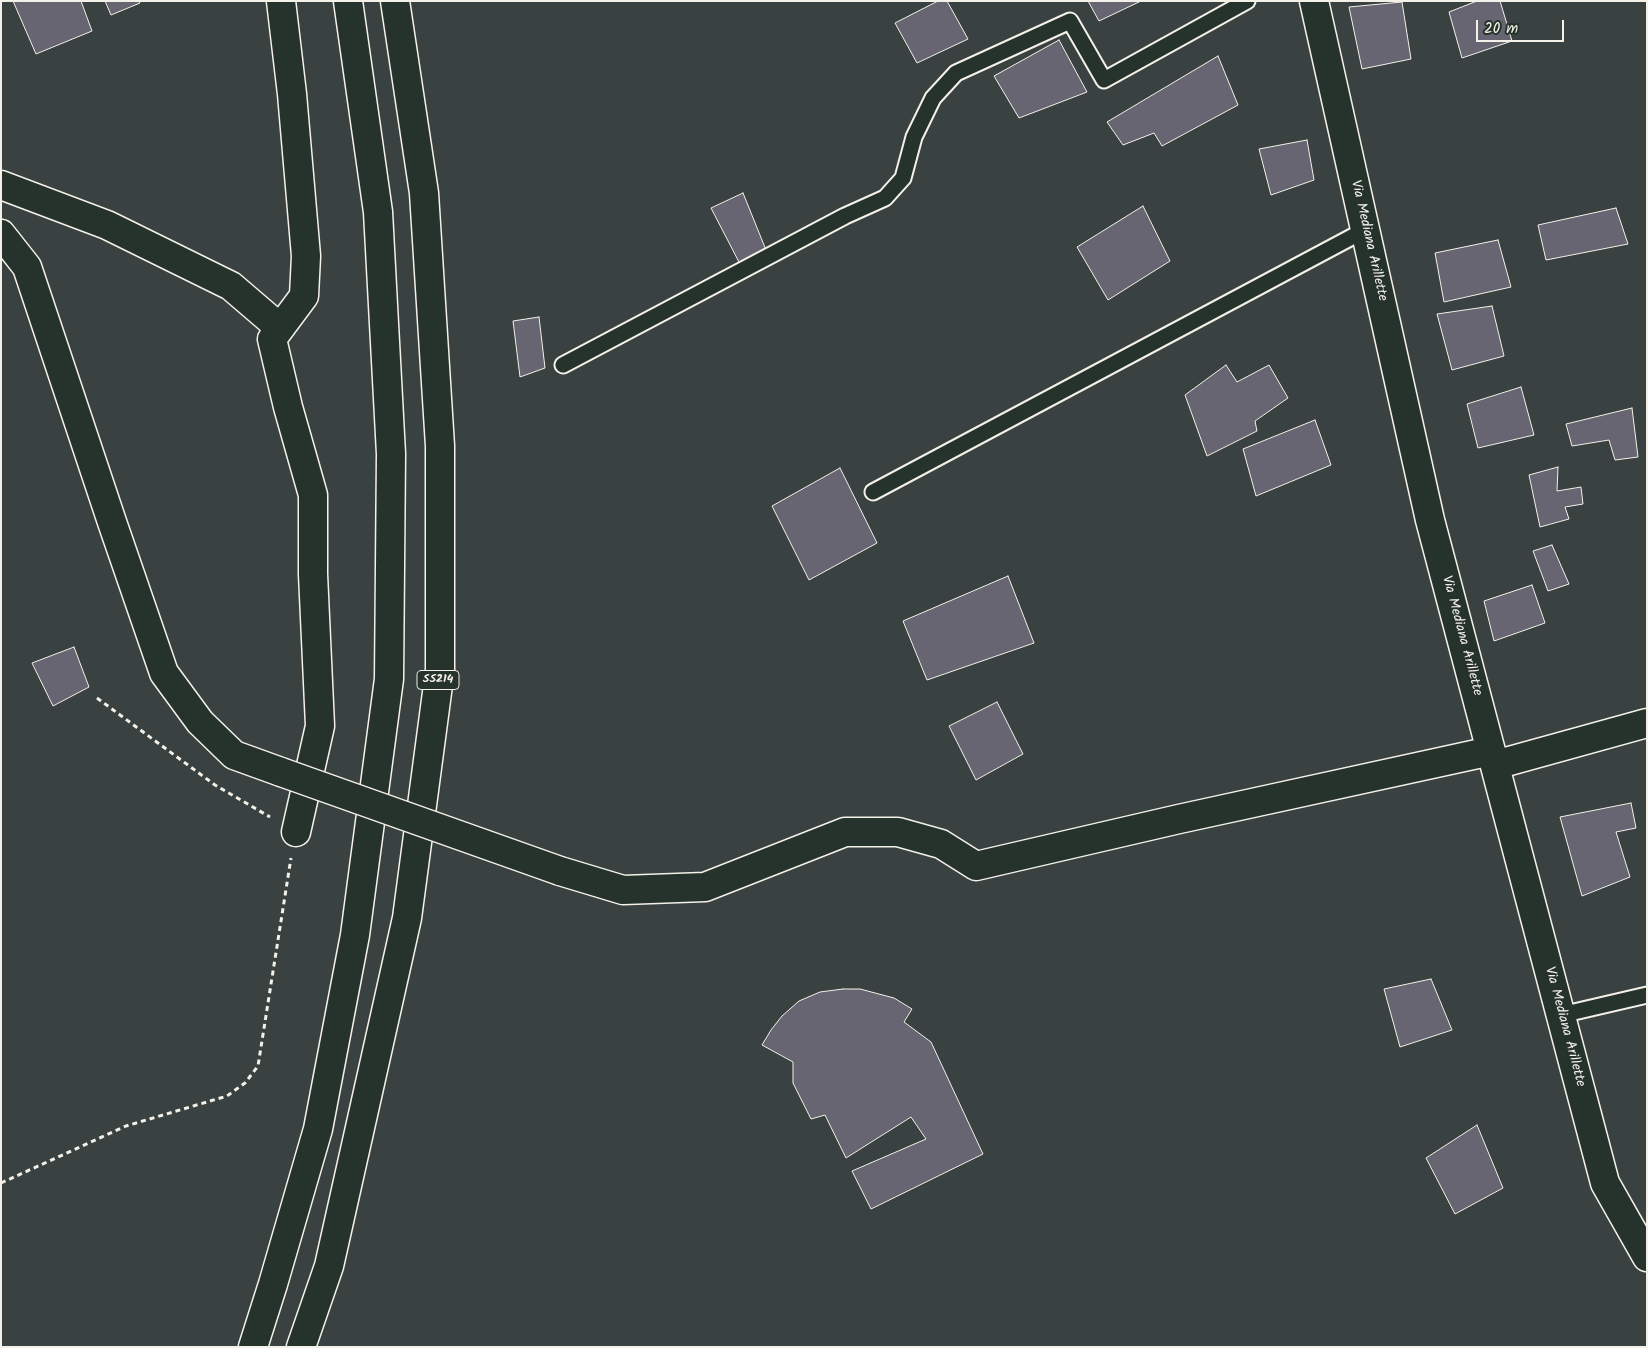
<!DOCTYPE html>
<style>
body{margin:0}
#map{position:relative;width:1648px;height:1348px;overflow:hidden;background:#394241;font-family:Kalam,sans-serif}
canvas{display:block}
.frame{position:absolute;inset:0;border:2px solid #f4f1e8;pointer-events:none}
.scale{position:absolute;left:1476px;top:20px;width:88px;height:22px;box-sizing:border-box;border:2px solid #f4f1e8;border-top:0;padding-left:6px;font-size:15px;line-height:18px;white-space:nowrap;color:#f4f1e8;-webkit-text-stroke:4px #26332d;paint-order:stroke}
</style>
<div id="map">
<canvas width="1648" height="1348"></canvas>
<div class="frame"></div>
<div class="scale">20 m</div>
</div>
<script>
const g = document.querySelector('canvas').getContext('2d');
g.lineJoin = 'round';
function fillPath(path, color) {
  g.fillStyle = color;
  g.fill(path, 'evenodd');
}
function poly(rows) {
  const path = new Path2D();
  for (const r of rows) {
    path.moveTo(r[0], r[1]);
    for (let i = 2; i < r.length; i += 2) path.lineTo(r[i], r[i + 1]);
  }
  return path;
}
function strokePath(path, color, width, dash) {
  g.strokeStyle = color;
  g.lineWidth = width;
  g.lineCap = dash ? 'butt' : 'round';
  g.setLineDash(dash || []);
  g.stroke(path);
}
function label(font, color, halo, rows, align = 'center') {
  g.font = font + ' Kalam,sans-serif';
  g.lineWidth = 4;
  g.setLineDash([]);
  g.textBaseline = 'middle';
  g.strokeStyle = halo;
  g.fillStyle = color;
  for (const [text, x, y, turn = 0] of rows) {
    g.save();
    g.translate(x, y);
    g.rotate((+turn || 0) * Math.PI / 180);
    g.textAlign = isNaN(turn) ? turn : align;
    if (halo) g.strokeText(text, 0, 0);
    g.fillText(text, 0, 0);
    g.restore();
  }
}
const building = poly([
 [13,1,81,1,92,31,36,54,13,1],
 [105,1,139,1,140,3,111,15,105,1],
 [938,1,947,1,968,39,917,63,895,23,938,1],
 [1088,1,1141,1,1099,21,1088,1],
 [1477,1,1500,1,1512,41,1462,58,1449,12,1477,1],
 [1402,2,1411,59,1362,69,1349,7,1402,2],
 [1059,40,1087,92,1019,118,994,76,1059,40],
 [1218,56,1238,105,1162,146,1154,133,1123,145,1107,122,1218,56],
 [1307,140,1314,180,1271,195,1259,149,1307,140],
 [743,193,766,250,740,264,711,208,743,193],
 [1143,206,1170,261,1108,300,1077,247,1143,206],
 [1616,208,1628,244,1546,260,1538,225,1616,208],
 [1498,240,1511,287,1444,302,1435,253,1498,240],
 [1492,306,1504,356,1452,370,1437,314,1492,306],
 [539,317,545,368,520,377,513,321,539,317],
 [1226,365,1237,382,1269,365,1288,398,1255,421,1257,431,1207,456,1185,395,1226,365],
 [1521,387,1534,435,1478,448,1467,404,1521,387],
 [1632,408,1638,457,1615,460,1609,440,1572,446,1566,424,1632,408],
 [1315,420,1331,465,1256,496,1243,449,1315,420],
 [1558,467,1557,491,1581,487,1583,504,1565,507,1569,519,1540,527,1529,475,1558,467],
 [840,468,877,543,809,580,772,506,840,468],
 [1552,545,1569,584,1548,591,1533,551,1552,545],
 [1008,576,1034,643,927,680,903,621,1008,576],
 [1532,585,1545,623,1494,641,1484,601,1532,585],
 [74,647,89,687,53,706,32,663,74,647],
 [997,702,1023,754,976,780,949,726,997,702],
 [1631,803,1636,828,1616,832,1630,877,1582,896,1560,817,1631,803],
 [1431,979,1452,1030,1400,1047,1384,989,1431,979],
 [843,989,860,989,894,998,912,1009,904,1022,931,1042,983,1154,871,1209,852,1171,926,1139,911,1117,846,1158,825,1115,811,1119,793,1083,793,1062,762,1045,771,1030,782,1016,799,1001,820,992,843,989],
 [1477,1125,1503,1188,1455,1214,1426,1158,1477,1125]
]);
fillPath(building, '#666571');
strokePath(building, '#f4f1e8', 1);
const lane = poly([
 [563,365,845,216,885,198,903,178,914,137,933,98,956,73,1070,21,1104,80,1247,1],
 [873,492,1365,230],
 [1561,1015,1647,995]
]);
const street = poly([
 [281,1,292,94,306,256,304,296,272,339,288,407,313,495,313,574,320,726,296,832],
 [1314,1,1430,520,1605,1183,1647,1257],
 [1,185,107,225,231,286,280,328],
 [1,234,27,267,112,522,164,673,200,722,234,755,281,772],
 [1495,765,1647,723],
 [560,871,623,890,705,887,845,832,898,832,941,844,976,866,1179,819,1491,751]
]);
const highway = poly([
 [253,1347,273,1284,318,1129,355,935,389,679,391,454,378,212,348,1],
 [301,1347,329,1266,407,918,440,670,440,446,424,193,395,1]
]);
strokePath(lane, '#f4f1e8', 19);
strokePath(street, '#f4f1e8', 31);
strokePath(highway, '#f4f1e8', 31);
strokePath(poly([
 [97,698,215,785,270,817],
 [1,1183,126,1126,227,1096,245,1083,258,1066,291,858]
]), '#f4f1e8', 3, [5, 4]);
strokePath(lane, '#26332d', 15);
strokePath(street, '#26332d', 28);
strokePath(highway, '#26332d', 28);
const streetBridge = poly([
 [281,772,560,871]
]);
strokePath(streetBridge, '#f4f1e8', 31, []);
strokePath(streetBridge, '#26332d', 28);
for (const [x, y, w] of [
 [438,680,42]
]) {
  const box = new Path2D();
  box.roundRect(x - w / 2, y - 9.5, w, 19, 4);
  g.fillStyle = '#26332d';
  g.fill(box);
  strokePath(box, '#f4f1e8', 1);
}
label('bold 12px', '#f4f1e8', null, [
 ["SS214",438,680]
]);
label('14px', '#f4f1e8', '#26332d', [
 ["Via Mediana Arillette",1368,241,77],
 ["Via Mediana Arillette",1461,636,75],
 ["Via Mediana Arillette",1564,1027,75]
]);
</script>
